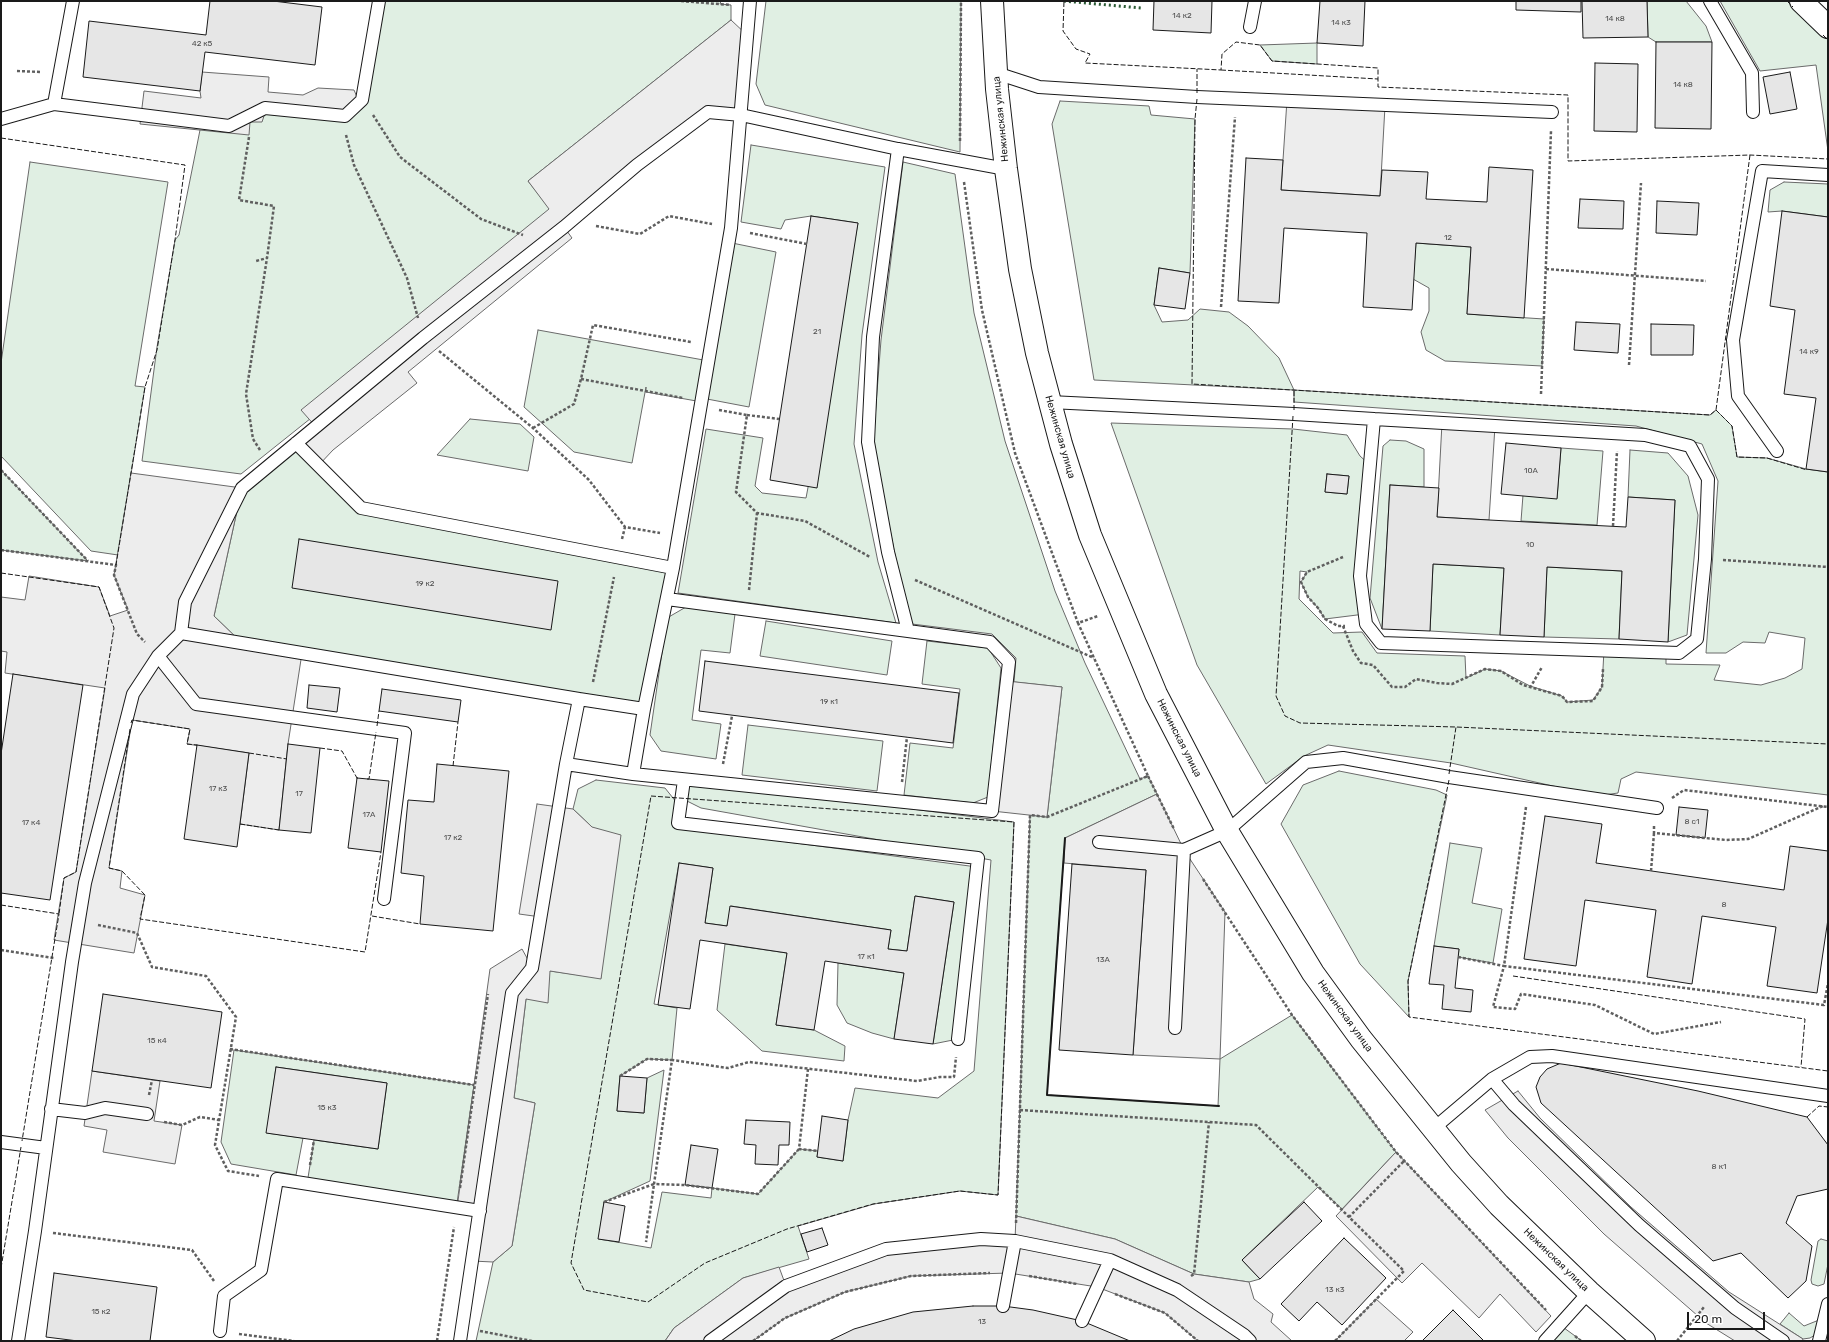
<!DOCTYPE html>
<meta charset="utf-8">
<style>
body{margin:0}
#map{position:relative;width:1829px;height:1342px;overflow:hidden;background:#fff;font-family:Rubik,sans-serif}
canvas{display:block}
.frame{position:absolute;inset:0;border:2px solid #1a1a1a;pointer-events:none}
.scale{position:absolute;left:1687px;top:1312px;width:78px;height:18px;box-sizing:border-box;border:2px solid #1a1a1a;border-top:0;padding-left:5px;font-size:12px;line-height:14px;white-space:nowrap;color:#1a1a1a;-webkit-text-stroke:3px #fff;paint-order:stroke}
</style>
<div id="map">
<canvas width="1829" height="1342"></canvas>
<div class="frame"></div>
<div class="scale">20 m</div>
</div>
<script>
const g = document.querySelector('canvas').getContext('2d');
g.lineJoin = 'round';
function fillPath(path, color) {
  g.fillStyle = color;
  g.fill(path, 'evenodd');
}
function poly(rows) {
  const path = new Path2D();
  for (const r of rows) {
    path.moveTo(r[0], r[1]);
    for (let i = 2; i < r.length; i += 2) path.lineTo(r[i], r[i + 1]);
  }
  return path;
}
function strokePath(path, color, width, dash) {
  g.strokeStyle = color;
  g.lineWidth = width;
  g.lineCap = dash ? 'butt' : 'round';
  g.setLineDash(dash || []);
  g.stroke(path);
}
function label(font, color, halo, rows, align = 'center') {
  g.font = font + ' Rubik,sans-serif';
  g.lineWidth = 3;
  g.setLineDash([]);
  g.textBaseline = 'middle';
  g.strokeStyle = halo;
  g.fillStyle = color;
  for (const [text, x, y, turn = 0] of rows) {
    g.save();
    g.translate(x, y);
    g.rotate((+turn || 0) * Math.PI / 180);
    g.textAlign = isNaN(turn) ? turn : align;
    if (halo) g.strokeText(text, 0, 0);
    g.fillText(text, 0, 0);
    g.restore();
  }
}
const green = poly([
 [378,1,721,1,720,4,731,5,731,20,528,181,559,220,241,474,142,461,157,347,175,240,179,235,200,130,201,98,361,96,378,1],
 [766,1,961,1,960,152,765,105,756,84,766,1],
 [1647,1,1686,1,1706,26,1712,42,1656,42,1648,37,1647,1],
 [1720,1,1787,1,1828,40,1828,151,1816,65,1760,71,1720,1],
 [1317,43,1317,64,1272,61,1260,45,1317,43],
 [1060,101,1149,106,1151,115,1195,119,1190,273,1159,268,1154,305,1162,322,1188,320,1200,309,1229,312,1248,326,1279,358,1294,390,1710,415,1716,410,1732,426,1737,457,1767,458,1806,469,1828,472,1828,795,1636,772,1621,779,1618,793,1597,796,1451,763,1328,745,1304,756,1266,784,1197,665,1111,423,1293,429,1347,435,1360,456,1370,465,1360,576,1365,614,1325,619,1318,608,1308,597,1301,582,1307,572,1300,571,1299,599,1333,633,1362,632,1377,653,1465,656,1466,678,1485,669,1501,671,1530,686,1562,696,1567,702,1593,700,1602,687,1604,650,1666,652,1666,664,1720,665,1714,680,1761,685,1785,678,1802,669,1805,638,1769,632,1765,643,1743,642,1726,653,1706,653,1718,481,1702,444,1636,426,1294,402,1294,390,1094,380,1052,124,1060,101],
 [1327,474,1349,476,1347,494,1325,492,1327,474],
 [751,145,885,167,862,335,854,444,878,562,896,623,678,593,706,429,763,438,755,486,762,493,806,498,858,223,811,216,785,220,781,229,741,222,751,145],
 [30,162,168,182,135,386,145,387,118,555,91,551,1,456,1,363,30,162],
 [903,162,955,174,974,313,1005,441,1055,591,1085,663,1140,779,1148,776,1157,794,1065,838,1047,1095,1218,1106,1220,1059,1292,1015,1396,1152,1342,1209,1318,1187,1242,1260,1260,1279,1249,1282,1194,1274,1115,1239,1016,1216,1030,815,1047,817,1062,687,1014,682,1016,658,992,634,912,624,897,565,873,444,881,340,903,162],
 [1784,182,1828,184,1828,217,1782,211,1768,212,1770,190,1784,182],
 [732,243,776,252,749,407,707,399,732,243],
 [1416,243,1471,247,1467,314,1544,319,1542,366,1445,361,1426,350,1421,332,1429,311,1429,288,1413,279,1416,243],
 [538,330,709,361,702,402,646,392,646,387,632,463,574,452,524,407,538,330],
 [470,419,520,424,534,437,528,471,437,455,470,419],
 [1390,440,1406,441,1424,449,1424,487,1390,485,1382,629,1370,598,1383,446,1390,440],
 [296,443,361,508,673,568,644,709,243,644,214,616,242,488,296,443],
 [1561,448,1603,451,1597,525,1521,521,1523,495,1557,498,1561,448],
 [1630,450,1668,453,1688,476,1698,515,1687,635,1668,642,1675,500,1628,497,1630,450],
 [1,470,88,561,1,550,1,470],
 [1433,564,1504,568,1500,635,1430,631,1433,564],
 [1547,567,1622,571,1619,639,1544,637,1547,567],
 [686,607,735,614,730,653,701,650,692,720,721,724,716,759,661,751,650,735,667,618,686,607],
 [766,621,892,641,887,675,760,656,766,621],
 [927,641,988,648,1001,668,988,797,973,803,904,795,910,743,953,748,960,689,922,684,927,641],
 [748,725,883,741,877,791,742,775,748,725],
 [1339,771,1436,790,1447,795,1408,981,1409,1017,1360,964,1281,824,1303,785,1339,771],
 [596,780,665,788,677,803,675,827,977,867,958,1039,933,1044,954,902,915,896,907,951,888,949,891,930,731,906,727,926,705,923,713,868,679,863,654,1004,677,1008,672,1060,647,1059,620,1076,617,1111,644,1113,647,1078,664,1070,650,1181,604,1202,599,1239,651,1248,662,1192,711,1198,712,1188,758,1194,799,1149,818,1151,817,1157,843,1161,848,1120,855,1088,938,1098,974,1071,991,860,701,808,681,798,684,780,1014,822,998,1195,960,1191,874,1204,798,1226,809,1259,743,1278,674,1328,665,1341,476,1341,493,1262,512,1246,535,1103,514,1098,526,999,550,971,601,978,592,827,573,809,578,789,596,780],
 [1450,843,1482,848,1472,903,1502,909,1493,963,1458,957,1459,949,1434,946,1450,843],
 [725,944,787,953,776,1025,814,1030,845,1046,844,1061,762,1051,717,1010,725,944],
 [838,963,904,973,894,1039,872,1033,847,1023,837,1005,838,963],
 [234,1050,474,1085,457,1203,307,1184,314,1140,378,1149,387,1083,276,1067,267,1133,303,1138,296,1175,231,1164,221,1142,234,1050],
 [1821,1239,1828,1241,1828,1264,1824,1284,1818,1286,1812,1284,1811,1280,1818,1241,1821,1239],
 [1789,1313,1804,1326,1819,1320,1815,1335,1810,1338,1803,1339,1780,1324,1789,1313],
 [1560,1325,1582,1341,1546,1341,1560,1325]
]);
fillPath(green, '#e0efe3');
strokePath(green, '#6a6a6a', 1);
const parking = poly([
 [731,20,747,35,741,115,708,112,564,227,572,238,408,372,417,383,333,450,318,466,296,443,316,427,301,410,549,209,528,181,731,20],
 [202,72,269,77,268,92,303,95,318,88,354,90,357,97,343,112,268,104,262,122,250,122,249,135,140,124,144,91,201,98,200,91,202,72],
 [1287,100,1385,106,1380,196,1281,190,1287,100],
 [1442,423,1495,426,1489,520,1437,517,1442,423],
 [131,473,242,488,214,616,243,644,302,653,288,744,279,830,240,824,249,753,187,744,190,729,132,720,109,868,122,871,120,888,145,895,134,953,54,940,64,878,76,872,105,688,5,673,7,652,1,651,1,597,25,600,29,576,99,587,110,616,128,610,114,575,131,473],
 [1007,681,1062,687,1047,817,992,811,1007,681],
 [1157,794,1184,850,1225,912,1220,1059,1133,1055,1146,870,1064,863,1065,838,1157,794],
 [537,804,573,809,592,827,621,835,601,979,550,971,548,1003,526,999,514,1098,535,1103,512,1246,493,1262,472,1261,480,1211,457,1208,490,969,522,949,532,967,541,917,519,914,537,804],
 [92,1071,160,1081,154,1121,182,1125,175,1164,103,1152,107,1130,84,1126,92,1071],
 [1518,1091,1540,1118,1631,1207,1729,1292,1803,1339,1802,1341,1735,1341,1706,1323,1604,1234,1508,1138,1485,1110,1518,1091],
 [1396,1152,1551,1316,1536,1332,1500,1294,1479,1318,1422,1263,1402,1283,1336,1216,1396,1152],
 [1016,1216,1115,1239,1194,1274,1249,1282,1254,1299,1273,1314,1271,1322,1292,1341,1198,1341,1165,1313,1097,1287,1009,1273,911,1276,845,1292,785,1318,753,1341,665,1341,674,1328,743,1278,779,1267,786,1286,886,1249,1015,1240,1016,1216],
 [1376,1299,1413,1332,1404,1341,1335,1341,1376,1299]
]);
fillPath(parking, '#ededed');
strokePath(parking, '#6a6a6a', 1);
const building = poly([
 [210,1,273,1,322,7,315,65,205,52,200,91,83,77,89,21,206,35,210,1],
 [1154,1,1212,1,1211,33,1153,30,1154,1],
 [1320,1,1365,1,1363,46,1317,43,1320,1],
 [1516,1,1581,1,1581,12,1516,10,1516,1],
 [1582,1,1647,1,1648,37,1583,38,1582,1],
 [1656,42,1712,42,1711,129,1655,128,1656,42],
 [1595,63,1638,64,1637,132,1594,131,1595,63],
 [1790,72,1797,109,1770,114,1763,77,1790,72],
 [1246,158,1283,160,1281,190,1380,196,1382,170,1428,172,1426,199,1487,202,1489,167,1533,170,1524,318,1467,314,1471,247,1416,243,1412,310,1363,307,1367,233,1284,228,1279,303,1238,301,1246,158],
 [1580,199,1624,201,1623,229,1578,228,1580,199],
 [1657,201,1699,203,1697,235,1656,233,1657,201],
 [1782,211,1828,217,1828,472,1806,469,1816,398,1784,394,1795,310,1770,306,1782,211],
 [811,216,858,223,817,488,770,480,811,216],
 [1159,268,1190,273,1185,309,1154,305,1159,268],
 [1576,322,1620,324,1618,353,1574,350,1576,322],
 [1651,324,1694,325,1693,355,1651,355,1651,324],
 [1506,443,1561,448,1557,499,1501,494,1506,443],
 [1327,474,1349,476,1347,494,1325,492,1327,474],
 [1390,485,1439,488,1437,517,1489,520,1626,527,1628,497,1675,500,1668,642,1619,639,1622,571,1547,567,1544,637,1500,635,1504,568,1433,564,1430,631,1382,629,1390,485],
 [299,539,558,581,551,630,292,588,299,539],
 [705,661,959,693,953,743,699,711,705,661],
 [13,674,83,685,50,900,1,893,1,754,13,674],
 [309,685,340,688,337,712,307,708,309,685],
 [382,689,461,700,458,722,379,711,382,689],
 [288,744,320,748,311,833,279,830,288,744],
 [197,745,249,753,237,847,184,839,197,745],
 [437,764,509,771,493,931,420,924,424,876,401,873,408,800,434,802,437,764],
 [357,778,389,781,381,852,348,848,357,778],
 [1679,807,1708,810,1705,838,1676,835,1679,807],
 [1545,816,1602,824,1596,863,1784,890,1790,846,1828,851,1828,919,1817,993,1767,986,1776,927,1702,916,1692,984,1647,977,1656,910,1585,900,1576,966,1524,959,1545,816],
 [679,863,713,868,705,923,727,926,730,906,891,930,888,949,907,951,915,896,954,902,933,1044,894,1039,904,973,825,961,814,1030,776,1025,787,953,700,940,690,1009,658,1005,679,863],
 [1072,864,1146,870,1133,1055,1059,1050,1072,864],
 [1434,946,1459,949,1455,988,1473,990,1471,1012,1442,1009,1444,985,1429,984,1434,946],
 [103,994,222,1012,211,1088,92,1071,103,994],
 [1561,1063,1698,1091,1807,1117,1828,1145,1828,1189,1797,1196,1786,1223,1812,1246,1806,1281,1788,1298,1741,1253,1713,1261,1541,1103,1536,1087,1540,1077,1547,1069,1561,1063],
 [276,1067,387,1083,378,1149,266,1133,276,1067],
 [620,1076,647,1078,644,1113,617,1111,620,1076],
 [822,1116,848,1120,843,1161,817,1157,822,1116],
 [746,1120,790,1122,789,1145,779,1145,778,1165,755,1164,756,1145,744,1144,746,1120],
 [691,1145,718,1149,712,1188,685,1185,691,1145],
 [604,1202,625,1206,619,1242,598,1239,604,1202],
 [1304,1202,1322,1221,1260,1279,1242,1260,1304,1202],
 [822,1228,828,1245,807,1252,801,1234,822,1228],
 [1344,1238,1386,1278,1342,1325,1317,1302,1299,1321,1281,1304,1344,1238],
 [54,1273,157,1287,150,1341,78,1341,46,1337,54,1273],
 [973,1306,1003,1306,1033,1310,1082,1321,1130,1341,829,1341,854,1329,913,1312,973,1306],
 [1453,1310,1484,1341,1422,1341,1453,1310]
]);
fillPath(building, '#e6e6e6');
strokePath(building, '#1a1a1a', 1);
const service = poly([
 [73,1,54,104,229,126,265,108,345,116,362,100,379,1],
 [1710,1,1752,73,1753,112],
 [1250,27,1255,1],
 [996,73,1039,87,1197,97,1552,112],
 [1,119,54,104],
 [1050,402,1294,414,1374,419,1495,426,1645,435,1690,446,1708,479,1705,559,1697,639,1679,653,1381,643,1366,624,1360,576,1374,419],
 [296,443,361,508,673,568],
 [1777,451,1738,396,1733,340,1762,171,1828,175],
 [667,599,908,631],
 [181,633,579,699,644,709],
 [158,656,196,704,405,733,384,899],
 [566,764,579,699],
 [633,774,992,811,1009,662,990,642,908,631,888,552,868,442,873,337,898,149],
 [684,780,678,823,978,858,958,1039],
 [1099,842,1184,850,1227,831,1306,762,1343,758,1449,777,1657,808],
 [1175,1028,1184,850],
 [1492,1079,1514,1105,1639,1225,1735,1308,1783,1341],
 [51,1109,85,1113,105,1108,147,1114],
 [1433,1129,1492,1079,1530,1057,1552,1056,1828,1096],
 [1,1142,46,1148],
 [1003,1306,1015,1241],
 [1082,1321,1110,1260],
 [220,1331,224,1296,261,1270,277,1179,480,1211],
 [18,1341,35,1231,72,962,85,883,133,694,158,656,181,633,185,602,242,488,423,338,564,227,637,165,708,112,741,115,898,149,1006,169],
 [460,1341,512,993,532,968,566,764,633,774,644,709,673,568,731,228,750,1],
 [710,1341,786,1286,886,1249,981,1239,1015,1241,1110,1260,1177,1290,1244,1335,1250,1341],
 [1545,1341,1589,1292],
 [1819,1341,1828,1304]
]);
const minor = poly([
 [1801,1,1828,27]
]);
const tertiary = poly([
 [992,1,997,89,1006,169,1020,269,1037,353,1061,444,1090,535,1156,694,1227,831,1313,973,1361,1039,1461,1163,1499,1205,1589,1292,1644,1341]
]);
strokePath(service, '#1a1a1a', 14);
strokePath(minor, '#1a1a1a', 24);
strokePath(tertiary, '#1a1a1a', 24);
strokePath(poly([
 [681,1,731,5],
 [17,71,41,72],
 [373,115,400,157,481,219,523,235],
 [346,135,354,165,407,278,418,318],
 [249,137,239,200,274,206,267,258,256,261],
 [960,141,961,1],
 [964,182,982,310,1015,453,1078,623],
 [596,226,640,234,669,216,712,224],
 [750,233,807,244],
 [1546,269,1706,281],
 [1221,307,1235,117],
 [439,351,533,428,589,480,625,527,660,533],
 [1629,365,1641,183],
 [581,379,683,398],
 [1541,394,1551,131],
 [719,410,747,415,736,492,757,513,805,521,870,557],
 [747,415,779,419],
 [533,428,574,404,581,379,593,325,691,342],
 [260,450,253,439,246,394,267,258],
 [1,470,88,561],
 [1613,526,1617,451],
 [622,539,625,527],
 [1,550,116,565,114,575,137,634,145,642],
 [1343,557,1307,572,1301,582,1308,597,1318,608,1325,619,1338,626,1345,626],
 [1723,560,1828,567],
 [915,580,1094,658],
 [749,590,757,513],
 [1343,626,1353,651,1361,663,1373,665,1392,687,1405,687,1416,679,1437,683,1452,684,1485,669,1501,671,1523,685,1562,696,1567,702,1593,701,1602,687,1603,669],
 [593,682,614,577],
 [1530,688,1542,667],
 [723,764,732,716],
 [1148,776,1174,829],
 [902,782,907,737],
 [1672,798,1684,790,1828,807],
 [1526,807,1504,966,1824,1005,1828,983],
 [1654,826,1654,833,1726,840,1748,839,1823,806],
 [1651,871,1654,833],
 [1203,879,1292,1015,1396,1152,1546,1310],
 [98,925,137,933,152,967,206,976,236,1017,215,1145,228,1171,259,1176],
 [1,950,54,958],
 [1458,957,1504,966,1493,1007,1515,1009,1521,994,1595,1005,1654,1034,1721,1022],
 [230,1049,474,1085],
 [808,1069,799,1149,818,1151],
 [620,1076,647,1059,672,1060],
 [149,1095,152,1080],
 [1020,1110,1256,1125,1349,1217],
 [164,1122,182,1125,200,1117,219,1120],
 [799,1149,758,1194,685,1185,654,1184,672,1060,728,1068,749,1062,917,1081,940,1077,954,1077,956,1057],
 [310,1165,314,1140],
 [460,1188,488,994],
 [604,1202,654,1184,646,1242],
 [1016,1223,1030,815,1047,817,1148,776,1078,623,1098,616],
 [53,1233,192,1250,214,1281],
 [1029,1276,1077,1284],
 [1191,1276,1194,1274,1209,1122],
 [1115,1294,1165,1313,1198,1341],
 [480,1331,532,1341],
 [239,1334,294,1341],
 [1575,1336,1581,1341],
 [437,1341,454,1227],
 [753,1341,785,1318,845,1292,911,1276,990,1273],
 [1335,1341,1404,1271,1349,1217,1404,1161],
 [1677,1341,1704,1307]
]), '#5f5f5f', 2.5, [3, 2]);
strokePath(service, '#fff', 12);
strokePath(minor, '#fff', 22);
strokePath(tertiary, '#fff', 22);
strokePath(poly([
 [1064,1,1141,8]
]), '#2b5a34', 3, [2, 3]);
strokePath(poly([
 [1058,1,1064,1,1063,31,1076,49,1090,54,1085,63,1221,70,1222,54,1236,42,1260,45,1272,61,1378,68,1378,87,1568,95,1568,161,1750,155,1828,159],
 [1787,1,1793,7],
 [1823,35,1828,40],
 [1221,70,1378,79],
 [1197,93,1197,69],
 [1197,99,1195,119,1192,384,1710,415,1716,410,1750,155],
 [1,138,185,165,175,240,157,350,145,387,116,565,114,565],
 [1294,410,1294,390],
 [1716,410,1732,426,1737,457,1767,458,1807,470],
 [1293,416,1276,696,1285,716,1300,723,1456,727,1828,744],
 [1,573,99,587,114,628,76,872,64,878,59,914],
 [131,723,132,720,190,729,187,744,197,745],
 [377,726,379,711],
 [130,729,109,868,122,871,145,895,140,919,365,952,381,852],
 [320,748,342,751,357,778,359,778],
 [249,753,287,759],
 [453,766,458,722],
 [1449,774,1456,727],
 [367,779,369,779,376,732],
 [1449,780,1408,981,1409,1017,1828,1071],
 [651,796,1014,822,998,1195,960,1191,873,1204,787,1229,705,1263,648,1302,584,1290,571,1263,651,796],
 [240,824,279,830],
 [1,905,59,914,22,1141],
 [372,916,420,924],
 [1513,976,1805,1019,1801,1067],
 [1807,1117,1819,1106,1828,1107],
 [1,1268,21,1147]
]), '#1a1a1a', 1, [5, 2]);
strokePath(poly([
 [1065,838,1047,1095,1219,1106]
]), '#1a1a1a', 2);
label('8px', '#4d4d4d', null, [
 ["14 к2",1182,16],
 ["14 к8",1615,19],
 ["14 к3",1341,23],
 ["42 к5",202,44],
 ["14 к8",1683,85],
 ["12",1448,238],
 ["21",817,332],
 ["14 к9",1809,352],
 ["10А",1531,471],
 ["10",1530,545],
 ["19 к2",425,584],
 ["19 к1",829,702],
 ["17 к3",218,789],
 ["17",299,794],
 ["17А",369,815],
 ["8 с1",1692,822],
 ["17 к4",31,823],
 ["17 к2",453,838],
 ["8",1724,905],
 ["17 к1",866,957],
 ["13А",1103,960],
 ["15 к4",157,1041],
 ["15 к3",327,1108],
 ["8 к1",1719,1167],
 ["13 к3",1335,1290],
 ["15 к2",101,1312],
 ["13",982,1322]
]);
label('10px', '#1a1a1a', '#fff', [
 ["Нежинская улица",1001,119,-96],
 ["Нежинская улица",1060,437,74],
 ["Нежинская улица",1179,738,63],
 ["Нежинская улица",1345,1016,54],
 ["Нежинская улица",1556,1260,44]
]);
</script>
